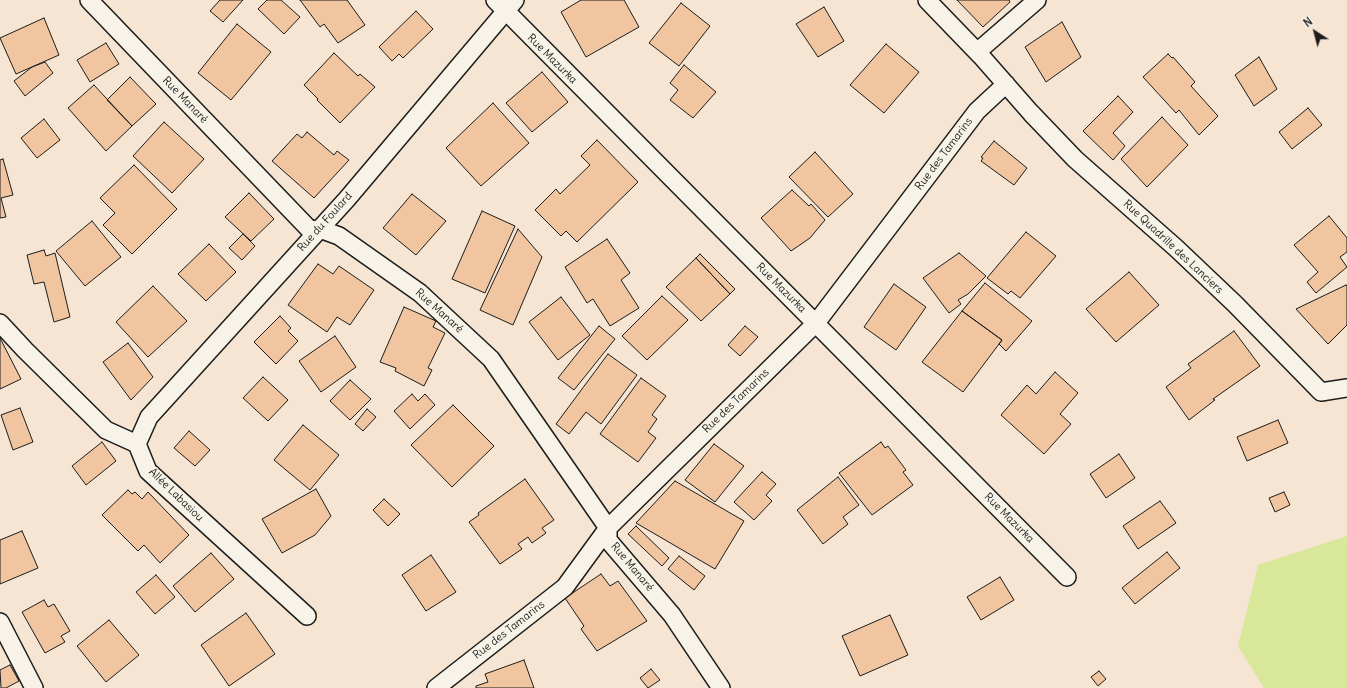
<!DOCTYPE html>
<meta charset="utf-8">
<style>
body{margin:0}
#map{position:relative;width:1347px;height:688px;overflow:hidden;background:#f5e5d2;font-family:Delius,sans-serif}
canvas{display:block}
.north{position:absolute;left:1295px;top:12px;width:40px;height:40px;-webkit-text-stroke:3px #f7f3e8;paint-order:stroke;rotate:324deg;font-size:11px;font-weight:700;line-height:16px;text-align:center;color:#1c1c1c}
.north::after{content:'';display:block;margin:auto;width:14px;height:18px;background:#1c1c1c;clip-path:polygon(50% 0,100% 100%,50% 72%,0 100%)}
</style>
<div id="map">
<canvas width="1347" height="688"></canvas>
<div class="north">N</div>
</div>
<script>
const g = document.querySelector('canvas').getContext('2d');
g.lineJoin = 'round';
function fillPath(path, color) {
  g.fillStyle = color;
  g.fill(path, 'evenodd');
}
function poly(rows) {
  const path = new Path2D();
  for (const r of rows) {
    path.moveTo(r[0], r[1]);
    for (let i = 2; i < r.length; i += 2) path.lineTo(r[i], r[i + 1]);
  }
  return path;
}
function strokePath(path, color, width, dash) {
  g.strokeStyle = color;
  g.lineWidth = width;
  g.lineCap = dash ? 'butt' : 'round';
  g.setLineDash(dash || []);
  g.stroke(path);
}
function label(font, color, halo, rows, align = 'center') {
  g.font = font + ' Delius,sans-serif';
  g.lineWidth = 3;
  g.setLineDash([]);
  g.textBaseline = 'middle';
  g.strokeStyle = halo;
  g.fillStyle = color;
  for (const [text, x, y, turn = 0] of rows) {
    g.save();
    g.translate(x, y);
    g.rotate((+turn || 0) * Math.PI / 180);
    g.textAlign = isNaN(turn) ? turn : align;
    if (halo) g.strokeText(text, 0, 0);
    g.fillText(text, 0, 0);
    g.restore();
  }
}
fillPath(poly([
 [1347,536,1347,688,1264,688,1238,646,1258,565]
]), '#d8e79a');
const building = poly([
 [220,0,243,0,223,22,210,11,220,0],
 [267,0,281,0,300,17,284,34,258,9,267,0],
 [300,0,347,0,365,25,338,43,324,24,320,27,300,0],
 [581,0,624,0,639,27,586,57,561,12,581,0],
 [957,0,1009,0,1010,2,983,27,957,0],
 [681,3,710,26,679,66,649,43,681,3],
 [824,7,844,41,818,57,796,24,824,7],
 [416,11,433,29,403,58,399,54,392,61,379,47,416,11],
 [44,18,59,55,16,74,0,38,44,18],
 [1062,22,1081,57,1046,82,1025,47,1062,22],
 [237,24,271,52,231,100,198,73,237,24],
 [106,43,119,64,90,82,77,60,106,43],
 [886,44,919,72,884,113,850,85,886,44],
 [334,53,358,76,360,74,375,87,340,123,317,100,318,99,304,85,334,53],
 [1168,54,1172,58,1173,57,1195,82,1191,86,1218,116,1199,135,1179,110,1176,113,1143,77,1168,54],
 [1259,57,1277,89,1254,106,1235,75,1259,57],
 [45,62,53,73,25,96,14,81,32,67,45,62],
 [684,65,716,92,693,118,670,100,678,90,670,83,684,65],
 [542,72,568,102,532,132,506,103,542,72],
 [130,77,156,104,132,126,107,100,130,77],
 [94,85,132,126,106,151,68,108,94,85],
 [1118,96,1133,112,1113,133,1125,146,1113,160,1083,131,1118,96],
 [493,103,529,143,481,186,446,148,493,103],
 [1308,108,1322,125,1292,149,1279,132,1308,108],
 [1162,117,1188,145,1147,187,1121,159,1162,117],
 [44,119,60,140,37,158,21,138,44,119],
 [164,122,204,159,172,193,133,156,164,122],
 [307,132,334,155,337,151,349,160,314,198,272,161,297,134,302,138,307,132],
 [597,140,638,182,577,242,566,231,561,236,535,210,556,189,560,194,590,165,581,156,597,140],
 [994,141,1027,168,1014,185,981,161,983,158,981,157,994,141],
 [815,152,853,194,828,217,789,177,815,152],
 [3,159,13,195,1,198,6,217,0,218,0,160,3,159],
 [134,165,177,209,132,254,103,225,115,213,100,198,134,165],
 [792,190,809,206,811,204,825,220,810,238,791,251,761,218,792,190],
 [249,193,274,219,251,241,225,217,249,193],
 [412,194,446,221,416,255,383,228,412,194],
 [482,211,515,226,485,293,452,279,482,211],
 [1329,216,1347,238,1347,252,1340,257,1347,267,1316,293,1307,282,1318,272,1294,245,1329,216],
 [92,221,121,257,85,286,56,251,92,221],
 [518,229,542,257,513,325,480,310,518,229],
 [1026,232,1056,256,1020,298,1011,291,1008,294,987,278,1026,232],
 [243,234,255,246,242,260,229,248,243,234],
 [607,239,630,273,621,280,639,308,610,326,593,299,587,303,565,267,607,239],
 [209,244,236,272,206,301,178,274,209,244],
 [44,250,46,256,55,253,70,317,54,322,44,282,34,284,27,255,44,250],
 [959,253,986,276,968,294,958,300,961,304,949,313,923,278,959,253],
 [700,254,735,289,730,294,696,258,700,254],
 [696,258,730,294,701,321,666,287,696,258],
 [318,264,333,274,339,266,374,290,350,325,337,317,327,332,288,305,318,264],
 [1129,272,1159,305,1116,342,1086,309,1129,272],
 [985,283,1032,321,1006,351,999,344,1002,340,962,311,985,283],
 [894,284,926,307,896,350,864,327,894,284],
 [1346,285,1347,286,1347,325,1328,344,1296,309,1346,285],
 [153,286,187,321,148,357,116,322,153,286],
 [662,296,688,320,647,360,622,336,662,296],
 [561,297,590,335,558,360,529,322,561,297],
 [404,307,436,321,433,327,445,333,428,368,432,370,424,386,395,371,396,368,380,362,404,307],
 [962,311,1002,340,963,392,922,362,962,311],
 [280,316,291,328,288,331,298,341,276,364,254,342,280,316],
 [599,326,615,339,574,390,558,378,599,326],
 [745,326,758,337,740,356,728,345,745,326],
 [1234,331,1260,366,1213,399,1215,400,1189,420,1166,387,1191,368,1188,364,1234,331],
 [335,336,356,367,321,392,299,361,335,336],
 [0,338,21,379,0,389,0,338],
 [128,343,153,377,131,400,103,362,128,343],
 [608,354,637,375,601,424,586,412,569,434,556,424,608,354],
 [1055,372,1078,393,1060,414,1071,424,1044,454,1001,415,1027,385,1036,394,1055,372],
 [263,377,288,400,268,421,243,398,263,377],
 [641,378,666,396,652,415,657,419,648,432,656,438,638,462,600,434,641,378],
 [350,380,371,399,350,420,330,401,350,380],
 [412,394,418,401,425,394,435,405,410,429,394,411,412,394],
 [453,405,494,446,452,487,411,445,453,405],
 [20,408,33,442,13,450,1,415,20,408],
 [367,409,376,417,363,431,355,424,367,409],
 [1278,420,1288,443,1247,461,1237,437,1278,420],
 [303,425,339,455,310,490,274,460,303,425],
 [189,431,210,450,195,466,174,448,189,431],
 [102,442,116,461,86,485,72,466,102,442],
 [881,442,885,448,888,446,906,470,903,472,913,485,872,515,839,473,881,442],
 [714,444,744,466,715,502,685,480,714,444],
 [1119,454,1135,478,1106,498,1090,474,1119,454],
 [762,472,776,484,766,495,772,501,754,520,734,502,762,472],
 [838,477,859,505,843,517,848,524,823,544,797,510,838,477],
 [525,479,554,520,542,528,546,533,532,543,528,537,518,544,522,549,500,564,469,522,479,515,478,513,525,479],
 [675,481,744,521,715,569,636,523,675,481],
 [316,489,331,516,315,535,282,553,262,519,316,489],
 [128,490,132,494,135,492,142,499,148,492,189,535,160,563,144,545,138,551,102,515,128,490],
 [1284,492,1290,505,1275,512,1269,498,1284,492],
 [384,499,400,514,388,526,373,510,384,499],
 [1160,501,1176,523,1138,549,1123,526,1160,501],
 [636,526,669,558,662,566,628,534,636,526],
 [22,531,38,568,0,584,0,540,22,531],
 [1167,552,1180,568,1135,604,1122,588,1167,552],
 [211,553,234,579,195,612,173,586,211,553],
 [431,555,456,592,426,611,402,575,431,555],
 [679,556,705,576,694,590,668,569,679,556],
 [601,574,610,586,618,581,647,621,597,651,581,629,584,626,565,598,601,574],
 [156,575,175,597,155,614,136,592,156,575],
 [1000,577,1014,600,981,620,967,597,1000,577],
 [44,600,48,607,54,604,70,631,61,636,65,642,45,653,22,612,44,600],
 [246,613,275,654,229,686,201,645,246,613],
 [890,615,908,655,860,676,842,636,890,615],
 [109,620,139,655,106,682,77,646,109,620],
 [524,660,534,688,476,688,476,686,488,682,485,674,524,660],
 [10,665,19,681,6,688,1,688,0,670,10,665],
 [651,669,660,680,648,688,640,678,651,669],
 [1099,671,1106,679,1098,686,1091,677,1099,671]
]);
fillPath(building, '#f0c59f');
strokePath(building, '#1c1c1c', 1);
const street = poly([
 [89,0,310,230,320,229,339,236,420,293,491,359,608,528,608,540,672,615,721,688],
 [495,0,1067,577],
 [927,0,981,56,1031,113,1075,159,1176,248,1235,304,1321,392,1347,388],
 [977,52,1037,0],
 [0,323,25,350,106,430,137,444,148,471,307,616],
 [137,444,149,417,347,199,515,0],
 [0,622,34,688],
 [436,688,565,587,608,528,816,323,977,111,1006,84]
]);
strokePath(street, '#1c1c1c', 20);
strokePath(street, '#f7f3e8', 17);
label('11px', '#1c1c1c', '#f7f3e8', [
 ["Rue Mazurka",552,59,45],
 ["Rue Manaré",185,100,46],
 ["Rue des Tamarins",944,154,-53],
 ["Rue du Foulard",325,222,-48],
 ["Rue Quadrille des Lanciers",1173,247,43],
 ["Rue Mazurka",781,288,45],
 ["Rue Manaré",439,311,42],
 ["Rue des Tamarins",736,401,-44],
 ["Allée Labasiou",176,495,44],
 ["Rue Mazurka",1009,518,45],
 ["Rue Manaré",632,567,50],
 ["Rue des Tamarins",509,630,-38]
]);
</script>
